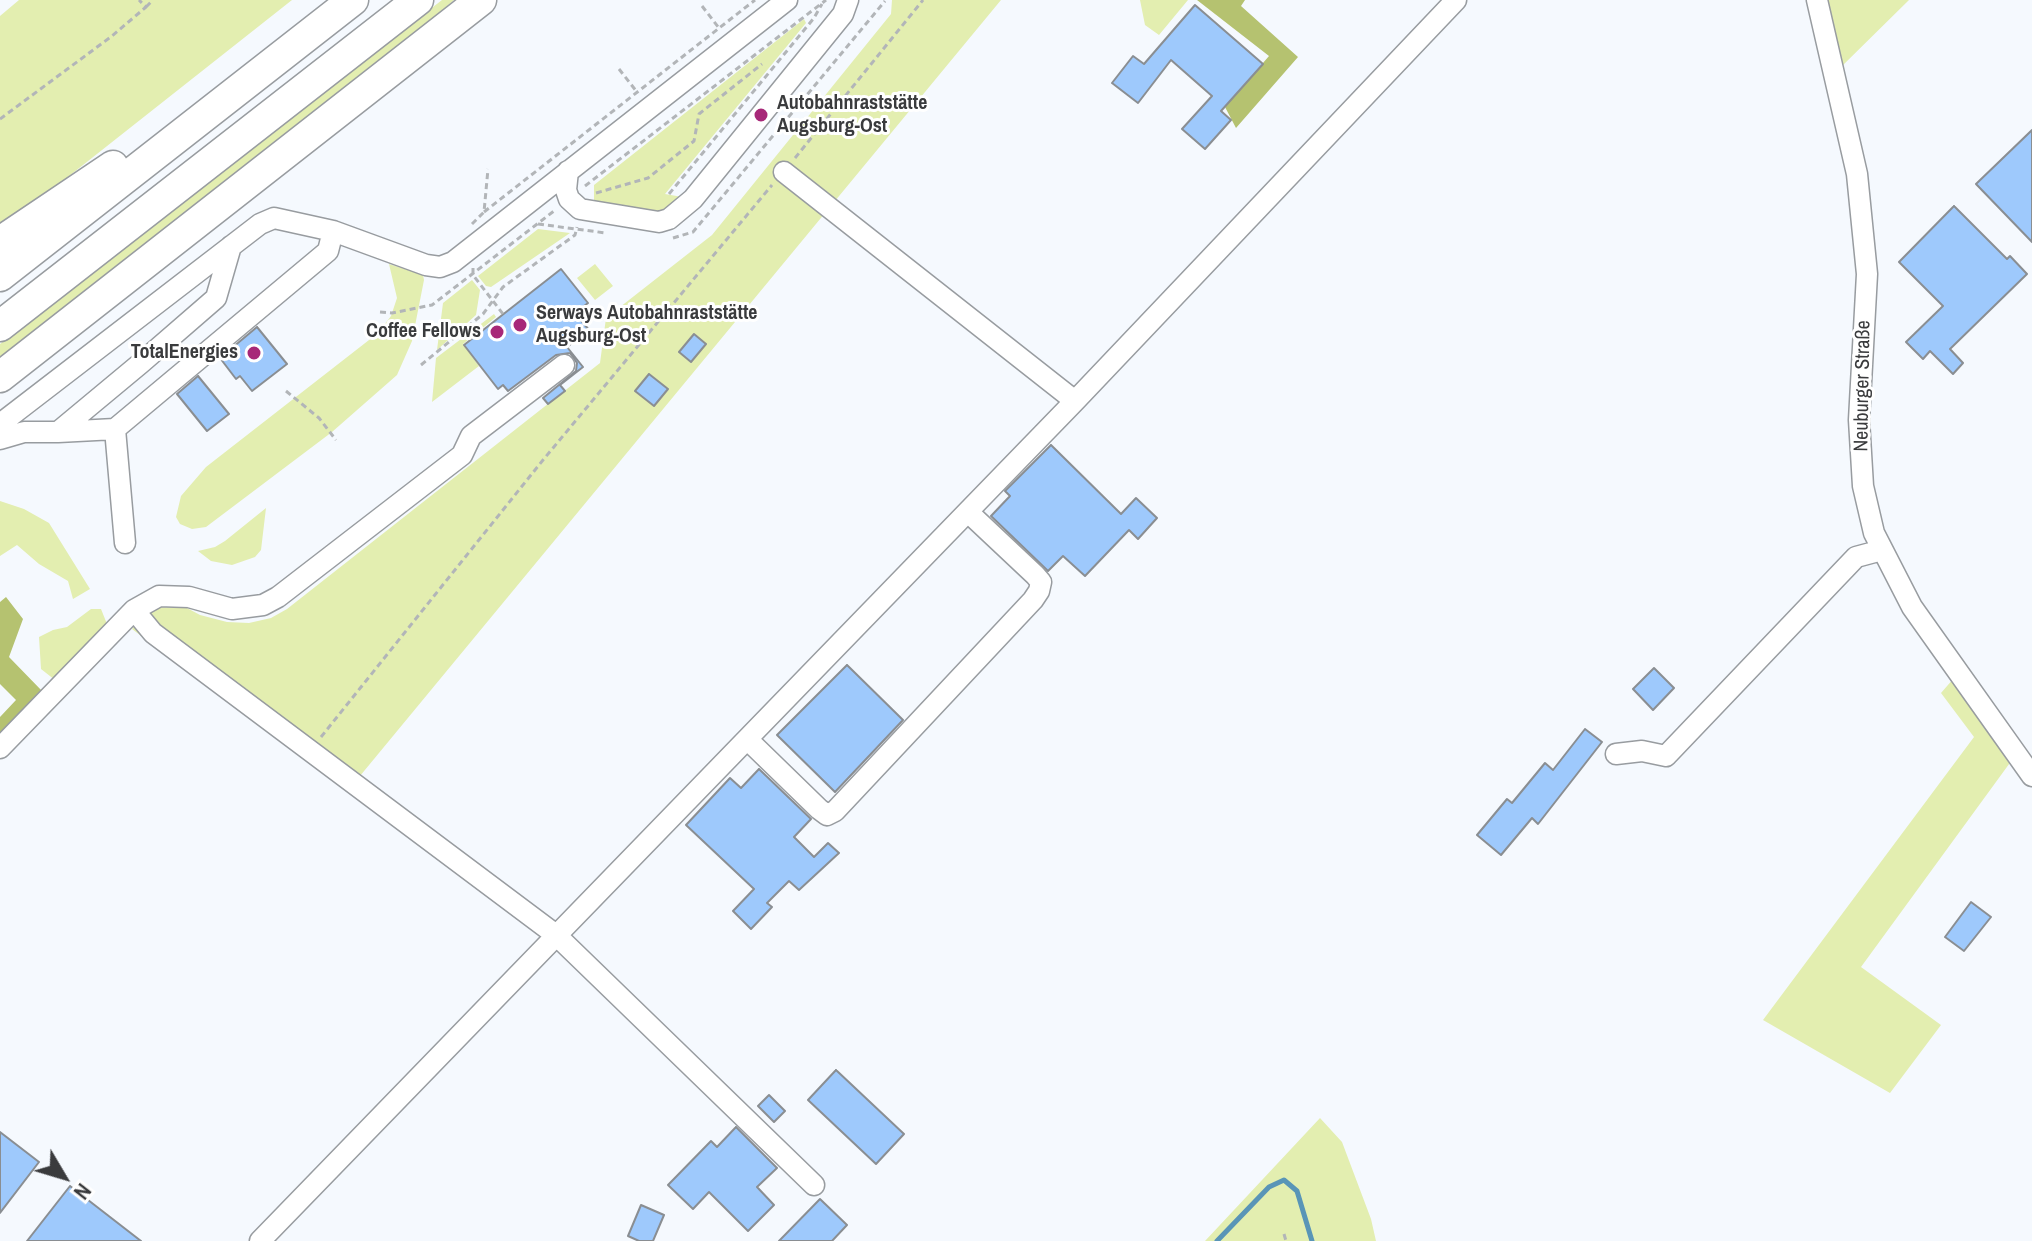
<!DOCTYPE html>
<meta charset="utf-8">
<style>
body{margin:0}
#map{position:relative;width:2032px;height:1241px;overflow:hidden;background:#f5f9fe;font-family:"Archivo Narrow",sans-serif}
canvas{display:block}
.north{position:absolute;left:24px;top:1137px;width:80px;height:80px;-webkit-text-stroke:6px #fff;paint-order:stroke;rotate:128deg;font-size:22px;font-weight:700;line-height:32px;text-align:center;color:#3a3b3d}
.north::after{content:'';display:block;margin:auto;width:28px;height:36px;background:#3a3b3d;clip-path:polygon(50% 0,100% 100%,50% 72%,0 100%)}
</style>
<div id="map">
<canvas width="2032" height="1241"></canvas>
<div class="north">N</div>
</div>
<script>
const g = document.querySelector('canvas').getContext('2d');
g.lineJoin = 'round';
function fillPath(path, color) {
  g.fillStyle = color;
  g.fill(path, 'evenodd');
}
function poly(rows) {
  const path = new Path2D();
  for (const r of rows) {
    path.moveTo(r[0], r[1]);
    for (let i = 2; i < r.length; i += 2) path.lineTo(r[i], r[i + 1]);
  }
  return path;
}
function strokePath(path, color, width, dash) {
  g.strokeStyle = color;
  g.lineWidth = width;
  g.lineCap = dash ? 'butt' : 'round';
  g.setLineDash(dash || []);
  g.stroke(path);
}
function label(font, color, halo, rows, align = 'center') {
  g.font = font + ' "Archivo Narrow",sans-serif';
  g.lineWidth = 6;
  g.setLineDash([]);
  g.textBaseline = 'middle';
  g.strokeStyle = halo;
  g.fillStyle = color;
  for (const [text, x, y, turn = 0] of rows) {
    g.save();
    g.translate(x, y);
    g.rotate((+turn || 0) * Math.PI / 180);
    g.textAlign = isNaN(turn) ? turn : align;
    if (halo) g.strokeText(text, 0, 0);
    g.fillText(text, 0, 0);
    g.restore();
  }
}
fillPath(poly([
 [19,0,292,0,64,180,0,223,0,16],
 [442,0,454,0,401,46,0,360,0,344],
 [892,0,1001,0,355,782,304,758,132,629,152,607,187,608,200,615,227,622,249,623,271,618,287,609,600,363,606,318,712,235,891,14],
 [1140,0,1188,0,1159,35,1145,25],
 [1823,0,1909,0,1838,70],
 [804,19,806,23,665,194,688,198,662,213,594,207,594,185],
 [538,229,570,233,491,287,486,286,478,276],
 [389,264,423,275,424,280,412,341,397,375,332,432,206,527,192,529,180,524,176,517,181,496,206,467,378,333,391,316,397,298],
 [595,264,613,286,595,300,577,278],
 [472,280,480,290,476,315,437,350,443,303],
 [494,314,496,317,463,344,479,366,432,402,436,358],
 [0,501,24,509,49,523,90,589,73,599,68,581,39,564,17,545,0,556],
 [266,508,261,550,255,557,232,565,211,561,198,551,215,547,225,541],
 [91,609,101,609,107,624,55,680,41,669,39,637,53,630,67,627],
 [1954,678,2012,760,1861,967,1941,1025,1890,1093,1763,1020,1974,737,1941,693],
 [1320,1118,1342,1142,1371,1219,1376,1241,1205,1241]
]), '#e3eeb0');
fillPath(poly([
 [1197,0,1245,0,1241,6,1298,57,1236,128,1225,107,1269,56],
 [6,597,23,619,9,657,43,692,0,737,0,717,16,700,0,684,0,602]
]), '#b5c270');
strokePath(poly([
 [1217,1241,1269,1187,1284,1180,1297,1191,1312,1241]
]), '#5995b7', 5);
const building = poly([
 [1195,5,1263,64,1221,111,1231,120,1205,149,1182,129,1212,96,1171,60,1138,103,1112,83,1133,56,1144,64,1195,5],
 [2032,130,2032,242,1976,184,2032,130],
 [1954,206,2007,259,2010,256,2027,274,1950,349,1963,363,1953,374,1930,351,1923,359,1906,342,1943,306,1899,262,1954,206],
 [561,269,588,303,575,313,589,330,567,347,583,367,560,385,565,391,548,404,543,398,576,371,577,363,570,353,556,355,508,391,503,385,498,389,464,345,561,269],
 [257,327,287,364,252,391,240,376,236,379,220,358,257,327],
 [694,334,706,344,691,362,679,352,694,334],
 [649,374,668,389,654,406,635,391,649,374],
 [198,376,229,414,207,431,177,394,198,376],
 [1051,445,1121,514,1136,498,1157,518,1138,539,1129,530,1085,576,1063,556,1048,571,991,516,1010,496,1005,491,1051,445],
 [847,665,903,720,835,792,777,735,847,665],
 [1654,668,1674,688,1653,710,1633,689,1654,668],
 [1585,729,1602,742,1538,824,1532,818,1501,855,1477,835,1507,799,1512,803,1545,763,1553,770,1585,729],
 [759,769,811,819,794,837,814,857,828,843,839,853,799,890,789,881,767,903,772,907,751,929,733,911,754,889,686,825,730,778,741,788,759,769],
 [1971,902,1991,917,1964,951,1945,937,1971,902],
 [836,1070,904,1134,876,1164,808,1100,836,1070],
 [769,1095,785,1111,774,1122,758,1106,769,1095],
 [736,1127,777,1168,757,1187,774,1205,748,1231,709,1192,693,1209,668,1185,711,1141,717,1147,736,1127],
 [0,1132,39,1162,0,1213,0,1132],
 [70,1186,141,1241,27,1241,70,1186],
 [820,1199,847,1225,832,1241,779,1241,820,1199],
 [641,1205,664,1215,653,1241,639,1241,628,1236,641,1205]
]);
fillPath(building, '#9ec9fc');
strokePath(building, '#8a8e92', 2);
const minor = poly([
 [1817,0,1857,174,1867,274,1859,420,1863,486,1874,533,1912,607,2032,776],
 [568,171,566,190,569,199,580,209,659,222,669,219,693,199,843,14,848,0],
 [784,172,1075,401],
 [0,424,260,224,274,218,333,231,426,265,440,267,453,262,787,0],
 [115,429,125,543],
 [58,432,115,429,328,251,333,231],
 [0,439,24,432,58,432,141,363,216,298,231,246],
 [134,610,153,633,556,935,814,1185],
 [747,739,819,809,827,815,835,811,1033,600,1039,591,1041,582,1035,575,968,512],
 [0,748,134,610,159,596,189,597,232,609,263,605,278,597,462,455,471,436,564,365],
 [1616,754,1642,751,1666,756,1856,557,1882,550],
 [260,1241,1075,401,1456,0]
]);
const highway = poly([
 [0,242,113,166],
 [0,276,353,0],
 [0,326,418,0],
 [0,377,481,0]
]);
strokePath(minor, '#989ca0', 23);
strokePath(highway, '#989ca0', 33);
strokePath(poly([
 [702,6,719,28],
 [146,7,153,0],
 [619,69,637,92],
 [0,119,112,36,146,7,139,0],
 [795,158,923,0],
 [585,186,826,0],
 [596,193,648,178,694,141,699,114,762,64],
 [669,194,814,18,822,4],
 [484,212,755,0],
 [472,224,484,212,488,169],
 [538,224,606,233],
 [673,238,693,232,885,1],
 [473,268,473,275,503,314],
 [380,312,392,313,432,305,554,211],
 [421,365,483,314,503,287,575,235,577,227],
 [286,391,319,418,336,440],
 [321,737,543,460,772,185],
 [1284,1234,1286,1241]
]), '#b2b5b8', 3, [6, 4]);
strokePath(minor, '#fff', 20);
strokePath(highway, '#fff', 30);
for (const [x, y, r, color] of [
 [761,115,8,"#a72878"],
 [520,325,8,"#a72878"],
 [497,332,8,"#a72878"],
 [254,353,8,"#a72878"]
]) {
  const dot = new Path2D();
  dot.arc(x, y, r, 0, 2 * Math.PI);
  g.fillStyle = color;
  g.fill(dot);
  strokePath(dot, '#fff', 3);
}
label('bold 20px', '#3a3b3d', '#fff', [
 ["Autobahnraststätte",777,104],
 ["Augsburg-Ost",777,127],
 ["Serways Autobahnraststätte",536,314],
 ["Augsburg-Ost",536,337],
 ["Coffee Fellows",481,332,"right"],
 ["TotalEnergies",238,353,"right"]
], 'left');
label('20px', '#3a3b3d', '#fff', [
 ["Neuburger Straße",1863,386,-89]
]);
</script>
